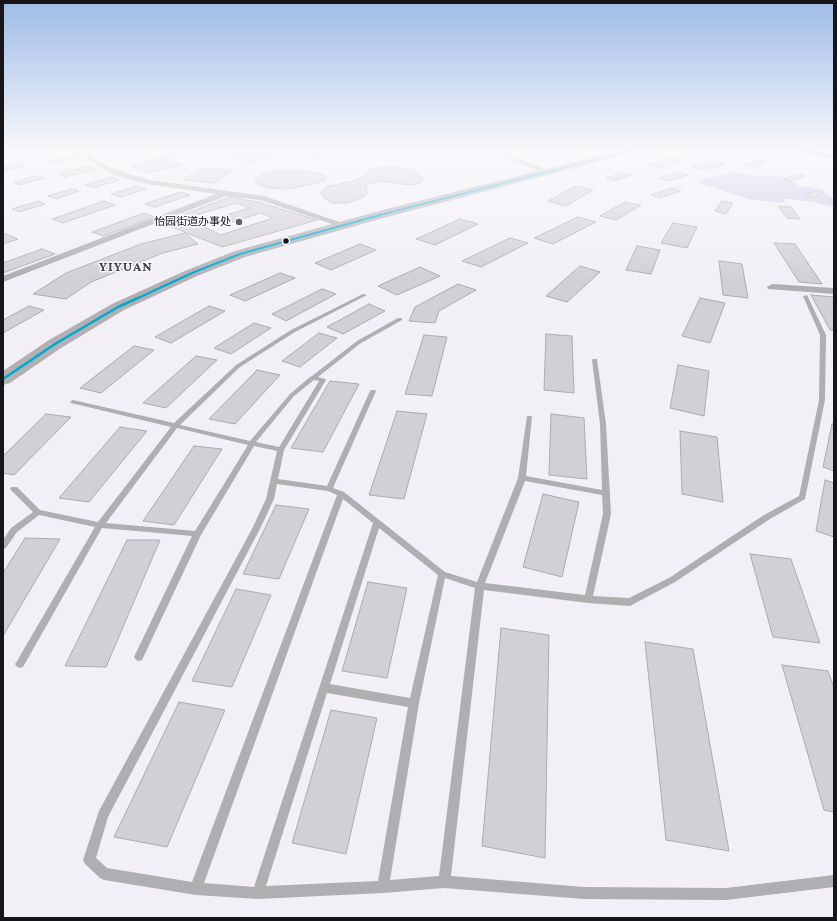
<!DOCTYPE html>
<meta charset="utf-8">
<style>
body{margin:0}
#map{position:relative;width:837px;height:921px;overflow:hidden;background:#f2f0f6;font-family:"Crimson Pro",serif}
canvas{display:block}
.frame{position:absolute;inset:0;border:4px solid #17151a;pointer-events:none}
</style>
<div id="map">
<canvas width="837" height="921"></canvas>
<div class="frame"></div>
</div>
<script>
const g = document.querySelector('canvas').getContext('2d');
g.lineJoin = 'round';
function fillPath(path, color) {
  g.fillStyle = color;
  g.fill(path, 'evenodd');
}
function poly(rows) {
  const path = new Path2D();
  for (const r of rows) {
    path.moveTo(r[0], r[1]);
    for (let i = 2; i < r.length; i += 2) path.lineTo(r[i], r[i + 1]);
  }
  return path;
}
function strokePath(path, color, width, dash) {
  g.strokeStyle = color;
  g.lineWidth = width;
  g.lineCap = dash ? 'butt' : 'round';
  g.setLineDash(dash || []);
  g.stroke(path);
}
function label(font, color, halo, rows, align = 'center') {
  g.font = font + ' "Crimson Pro","Noto Sans SC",serif';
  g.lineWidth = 3;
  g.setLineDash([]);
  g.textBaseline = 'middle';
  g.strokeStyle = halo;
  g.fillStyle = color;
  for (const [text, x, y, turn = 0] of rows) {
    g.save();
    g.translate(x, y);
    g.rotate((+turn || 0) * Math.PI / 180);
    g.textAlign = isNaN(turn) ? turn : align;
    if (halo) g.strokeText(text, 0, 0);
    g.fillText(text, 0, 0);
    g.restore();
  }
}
fillPath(poly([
 [732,172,760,176,780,176,797,185,813,188,832,197,834,200,834,207,813,202,789,199,785,199,784,202,780,203,749,199,701,184,698,181]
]), '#d0c5e5');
const building = poly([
 [9,150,14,150,18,151,3,155,3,152,9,150],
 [167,150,196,150,195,154,178,154,173,160,184,165,149,173,131,166,162,157,167,150],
 [250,150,264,150,278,156,247,163,229,155,250,150],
 [303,150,335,150,342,153,313,159,295,152,303,150],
 [543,150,560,150,533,157,525,155,543,150],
 [74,156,80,158,52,165,46,162,74,156],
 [673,157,684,160,658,168,647,165,673,157],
 [758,160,767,162,753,167,744,165,758,160],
 [713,161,725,164,705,171,692,167,713,161],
 [18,162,26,165,3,171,3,167,18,162],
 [89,166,97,169,65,177,58,174,89,166],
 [388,166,408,169,417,173,423,178,423,181,417,184,411,185,381,181,369,184,366,187,367,193,363,197,348,203,332,203,323,197,321,193,326,187,357,180,372,169,388,166],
 [202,168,233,170,215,183,183,180,202,168],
 [275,171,300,171,318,173,327,177,325,180,317,183,287,189,269,188,257,184,255,182,256,179,262,175,275,171],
 [678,172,688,175,669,181,659,178,678,172],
 [623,173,632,175,615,181,606,178,623,173],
 [798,174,806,176,792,181,784,179,798,174],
 [36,176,44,178,20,185,13,182,36,176],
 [111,177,119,180,93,188,85,185,111,177],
 [136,186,146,189,121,197,111,194,136,186],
 [576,186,593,190,566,206,548,201,576,186],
 [672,188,681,191,660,198,651,195,672,188],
 [71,189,79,191,57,199,48,196,71,189],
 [818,190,825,192,813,197,806,195,818,190],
 [180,192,190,195,155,207,145,204,180,192],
 [229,197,258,202,317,220,222,247,162,223,229,197],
 [38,201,45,204,19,212,12,209,38,201],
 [104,201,115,205,63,223,52,219,104,201],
 [722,201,733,203,726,214,715,211,722,201],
 [625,202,641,205,616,220,600,216,625,202],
 [237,203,249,208,208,221,220,226,261,213,273,218,221,235,186,218,237,203],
 [778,206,791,207,800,219,787,218,778,206],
 [144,213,155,217,103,236,92,232,144,213],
 [578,217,596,222,553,244,534,238,578,217],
 [460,219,478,224,435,245,416,239,460,219],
 [673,223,697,227,687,248,661,243,673,223],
 [185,233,198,244,163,253,91,282,66,299,33,294,66,273,141,244,185,233],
 [6,234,18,239,3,244,3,235,6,234],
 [510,238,528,243,481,267,462,261,510,238],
 [774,243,795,244,822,284,799,282,774,243],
 [360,244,376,250,331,270,315,263,360,244],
 [637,246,660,250,651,274,626,270,637,246],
 [42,249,55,254,3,273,3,263,42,249],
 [719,261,742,264,748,298,723,295,719,261],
 [580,266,600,272,567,302,546,296,580,266],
 [420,267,440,276,397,295,378,286,420,267],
 [280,273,295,278,245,301,230,295,280,273],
 [458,284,476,290,439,311,435,323,409,321,415,307,458,284],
 [322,289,336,294,286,321,272,314,322,289],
 [811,295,834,297,834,330,830,330,811,295],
 [700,298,725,303,710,343,682,336,700,298],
 [369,304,385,311,343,334,327,327,369,304],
 [29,306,44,310,3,333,3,320,29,306],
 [209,306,225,311,171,343,155,337,209,306],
 [254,323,271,328,231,354,214,348,254,323],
 [319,333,337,338,300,367,282,361,319,333],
 [546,334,572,336,574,393,544,390,546,334],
 [424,335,447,337,432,396,405,394,424,335],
 [134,346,154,350,101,393,80,388,134,346],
 [196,356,217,360,166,408,143,403,196,356],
 [678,365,709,371,704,416,670,408,678,365],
 [257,370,280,375,235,424,209,419,257,370],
 [330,381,359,384,323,452,291,448,330,381],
 [397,411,427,414,404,499,369,495,397,411],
 [46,414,71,417,14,475,3,473,3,456,46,414],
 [551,414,584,418,587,479,549,475,551,414],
 [832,424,834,424,834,471,823,467,832,424],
 [120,427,147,431,89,502,59,498,120,427],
 [680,431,717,437,723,502,682,494,680,431],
 [194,446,222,449,174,525,143,521,194,446],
 [825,480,834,483,834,537,816,531,825,480],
 [543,494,579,502,562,577,523,567,543,494],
 [276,505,309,509,279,579,243,574,276,505],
 [25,538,60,539,3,636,3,573,25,538],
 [127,540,160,540,106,667,65,666,127,540],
 [750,554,791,559,820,643,773,637,750,554],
 [368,582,407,588,387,678,342,671,368,582],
 [236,589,271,595,232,687,192,681,236,589],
 [501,628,549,635,545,858,482,846,501,628],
 [645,642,693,649,729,851,666,840,645,642],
 [782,665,828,671,834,688,834,812,824,810,782,665],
 [179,702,225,710,167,847,114,837,179,702],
 [331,710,377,718,346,854,292,843,331,710]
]);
fillPath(building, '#d2d0d6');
strokePath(building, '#abaaae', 1);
fillPath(poly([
 [363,294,367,295,295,332,240,367,180,425,250,441,290,394,310,377,312,376,357,341,398,318,402,318,402,320,361,343,318,377,325,379,326,380,284,450,278,479,327,486,370,391,371,390,375,390,376,391,333,488,344,492,445,572,477,582,518,478,527,416,531,416,532,417,526,476,602,490,600,424,592,360,593,359,597,359,606,424,611,514,593,596,629,598,669,578,764,515,799,496,819,400,820,335,803,296,807,295,826,335,825,400,805,499,770,519,675,582,630,606,588,603,484,590,451,876,584,887,726,888,834,875,834,887,726,900,584,899,444,888,383,893,258,899,196,895,104,880,100,878,85,864,83,860,99,811,253,527,266,499,277,451,254,446,201,535,142,660,139,661,136,660,134,657,192,536,102,528,23,667,20,668,17,667,15,664,17,661,95,527,39,515,17,532,6,548,3,549,3,540,11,528,33,512,10,489,11,487,17,487,40,510,98,522,171,427,71,403,70,402,71,401,73,400,174,423,236,365,291,330,363,294],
 [314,380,319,381,279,447,256,442,294,396,314,380],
 [177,428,248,445,195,531,106,523,177,428],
 [525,481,602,495,603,514,585,595,485,583,525,481],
 [277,484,328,491,337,495,192,882,107,868,96,858,108,817,261,527,274,499,277,484],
 [343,499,373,523,254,887,204,883,343,499],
 [379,528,438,575,410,698,330,684,379,528],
 [445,578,475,588,439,876,390,880,419,703,445,578],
 [327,693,408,707,378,881,266,886,327,693]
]), '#afaeb0');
fillPath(poly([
 [48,150,66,150,89,154,104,165,123,172,150,180,264,196,348,225,344,228,260,200,226,196,3,282,3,276,216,194,147,184,117,176,100,167,85,157,48,150],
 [488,150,497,150,553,172,546,174,488,150],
 [772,284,834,288,834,294,768,289,767,287,772,284]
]), '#afaeb0');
fillPath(poly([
 [795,150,814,150,834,154,834,160,797,152,795,150]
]), '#aeadb1');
fillPath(poly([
 [621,150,638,150,636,152,387,217,245,257,197,276,124,310,61,348,10,383,3,385,3,371,49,340,112,304,187,270,235,251,379,211,621,150]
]), '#b2b0b5');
strokePath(poly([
 [801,150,834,157],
 [376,216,633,150]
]), '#00a9ce', 1.5);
strokePath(poly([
 [136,299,192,273,240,254,380,215]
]), '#00a9ce', 2);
strokePath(poly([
 [3,379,55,344,118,307,138,298]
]), '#00a9ce', 2.5);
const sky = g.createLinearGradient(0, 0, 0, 279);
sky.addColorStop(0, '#9ebbe7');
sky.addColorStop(0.54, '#f9f8fb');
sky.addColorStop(1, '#f9f8fb00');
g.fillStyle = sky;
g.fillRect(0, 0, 837, 279);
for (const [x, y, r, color] of [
 [239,222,4,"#646267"],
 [286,241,3.5,"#17151a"]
]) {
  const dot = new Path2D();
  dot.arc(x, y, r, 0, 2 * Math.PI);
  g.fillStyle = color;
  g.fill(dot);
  strokePath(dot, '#fcfbfe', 1.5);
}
label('11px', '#17151a', '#fcfbfe', [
 ["怡园街道办事处",231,222]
], 'right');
g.letterSpacing = '1px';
label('bold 14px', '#45414c', '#fcfbfe', [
 ["YIYUAN",126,267]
]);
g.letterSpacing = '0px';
</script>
